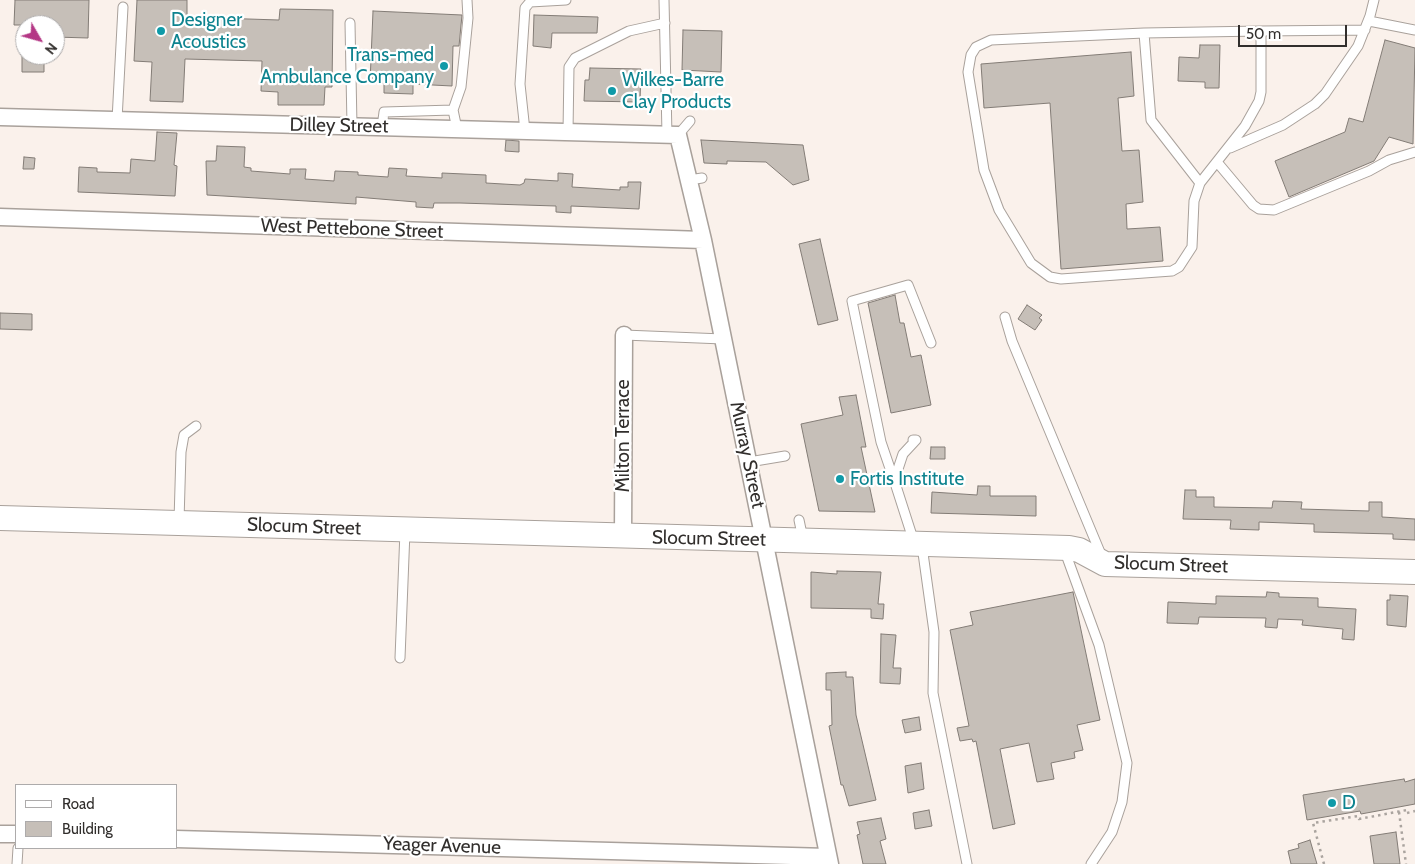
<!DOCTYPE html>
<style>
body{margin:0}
#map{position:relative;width:1415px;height:864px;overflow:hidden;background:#faf1eb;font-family:Cabin,sans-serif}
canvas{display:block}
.legend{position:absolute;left:15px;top:784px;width:162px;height:65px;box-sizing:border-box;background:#fff;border:1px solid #adabab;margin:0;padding:6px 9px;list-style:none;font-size:15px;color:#312e2c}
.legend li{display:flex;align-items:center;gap:10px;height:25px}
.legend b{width:25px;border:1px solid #adabab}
.north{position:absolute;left:15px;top:15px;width:50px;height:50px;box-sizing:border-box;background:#fff;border:1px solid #adabab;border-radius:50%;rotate:128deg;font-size:14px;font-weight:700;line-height:20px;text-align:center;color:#312e2c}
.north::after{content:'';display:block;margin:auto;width:18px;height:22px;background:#b43785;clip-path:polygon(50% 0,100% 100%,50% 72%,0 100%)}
.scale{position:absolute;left:1238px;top:25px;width:109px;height:22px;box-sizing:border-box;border:2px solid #312e2c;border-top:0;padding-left:6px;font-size:15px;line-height:18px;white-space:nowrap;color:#312e2c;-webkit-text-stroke:4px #fff;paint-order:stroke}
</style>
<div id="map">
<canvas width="1415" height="864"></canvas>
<ul class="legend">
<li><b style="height:6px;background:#fff"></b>Road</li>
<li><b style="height:14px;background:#c6bfb8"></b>Building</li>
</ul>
<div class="north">N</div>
<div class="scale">50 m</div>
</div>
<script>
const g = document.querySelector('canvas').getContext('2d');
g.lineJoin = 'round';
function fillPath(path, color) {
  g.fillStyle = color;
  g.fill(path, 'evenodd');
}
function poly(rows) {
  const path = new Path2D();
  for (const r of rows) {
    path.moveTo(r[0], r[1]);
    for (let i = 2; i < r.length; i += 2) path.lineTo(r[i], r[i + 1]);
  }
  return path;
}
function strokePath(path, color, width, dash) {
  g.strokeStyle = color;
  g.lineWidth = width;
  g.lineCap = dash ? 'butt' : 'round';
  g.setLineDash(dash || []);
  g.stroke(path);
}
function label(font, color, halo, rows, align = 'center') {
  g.font = font + ' Cabin,sans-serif';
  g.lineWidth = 4.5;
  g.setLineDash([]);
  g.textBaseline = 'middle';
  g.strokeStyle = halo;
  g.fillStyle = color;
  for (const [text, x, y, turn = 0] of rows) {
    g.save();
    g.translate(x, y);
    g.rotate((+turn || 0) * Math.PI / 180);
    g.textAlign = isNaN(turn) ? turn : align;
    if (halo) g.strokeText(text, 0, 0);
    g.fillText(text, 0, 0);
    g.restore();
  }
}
const building = poly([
 [15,0,89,0,88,38,55,37,55,25,14,25,15,0],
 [137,0,187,0,187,17,279,20,280,9,333,10,332,87,325,87,324,105,278,105,278,92,261,91,262,61,185,59,183,102,150,101,152,62,134,61,137,0],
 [373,11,462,15,459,46,453,46,452,86,413,84,413,94,384,93,384,83,370,83,373,11],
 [534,15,598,17,597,33,552,33,551,48,533,46,534,15],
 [683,30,722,31,721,72,682,70,683,30],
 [1385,40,1415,48,1413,144,1389,137,1374,161,1289,197,1275,161,1345,132,1349,118,1363,122,1385,40],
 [1200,45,1220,45,1219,88,1205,88,1205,82,1178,81,1179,57,1199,58,1200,45],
 [1131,52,1134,96,1118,98,1122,151,1139,150,1143,202,1126,204,1127,229,1160,227,1163,261,1061,269,1050,103,984,108,981,64,1131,52],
 [22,55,44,55,44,72,22,72,22,55],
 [590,68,641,69,640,102,584,101,585,80,589,80,590,68],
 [157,132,177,133,174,165,177,166,175,196,78,192,79,167,97,168,97,172,130,173,131,159,155,161,157,132],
 [506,140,519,141,519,152,505,151,506,140],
 [701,140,803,145,809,180,793,185,766,162,727,161,727,164,704,163,701,140],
 [217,146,245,147,244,167,251,168,251,171,290,174,290,169,306,169,305,179,334,181,335,171,358,172,358,175,388,177,389,168,407,169,406,176,442,178,442,173,486,175,486,183,520,185,524,183,525,179,558,181,558,173,573,174,572,187,620,190,620,187,628,187,628,182,641,182,639,209,571,206,571,213,556,212,556,206,460,203,434,203,433,208,416,207,416,202,356,197,356,204,207,195,206,161,216,161,217,146],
 [24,157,35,158,34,169,23,169,24,157],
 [820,239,838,320,818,325,799,244,820,239],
 [895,295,900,323,904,323,911,357,921,355,931,405,891,413,868,303,895,295],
 [1027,305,1042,315,1039,318,1042,320,1035,330,1018,319,1027,305],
 [0,313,32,314,32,330,0,329,0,313],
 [856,395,866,447,861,447,875,512,819,511,801,424,843,415,839,397,856,395],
 [931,447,945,447,945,459,930,459,931,447],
 [978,486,990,486,990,496,1036,496,1036,516,931,513,932,492,977,495,978,486],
 [1185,490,1196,490,1196,497,1214,497,1214,507,1272,508,1273,501,1302,502,1301,509,1369,511,1369,502,1382,502,1382,517,1415,519,1415,540,1393,539,1393,534,1314,532,1314,524,1259,522,1259,530,1230,529,1231,520,1183,519,1185,490],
 [837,571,881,572,878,604,884,604,883,619,871,618,871,609,811,608,811,572,837,574,837,571],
 [1073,592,1100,720,1077,725,1083,750,1074,752,1075,758,1051,763,1054,779,1037,782,1029,743,1000,749,1015,824,993,829,976,741,973,742,972,739,960,741,957,728,969,726,950,630,973,625,970,612,1073,592],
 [1267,592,1279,593,1279,597,1318,598,1318,607,1356,609,1354,640,1342,639,1343,629,1302,625,1303,620,1278,619,1277,628,1265,627,1266,618,1199,617,1198,624,1167,623,1168,602,1216,604,1216,596,1266,597,1267,592],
 [1390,595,1408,596,1406,627,1387,625,1387,600,1390,600,1390,595],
 [881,634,896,635,893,668,901,668,900,684,880,683,881,634],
 [846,672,846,677,853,677,856,715,876,800,849,806,843,785,841,785,829,726,832,725,831,690,826,690,826,673,846,672],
 [919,717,921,730,905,733,902,720,919,717],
 [921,763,924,789,908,793,905,766,921,763],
 [1404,779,1405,782,1415,779,1415,804,1361,814,1360,811,1307,820,1303,795,1404,779],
 [929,810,932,826,915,829,913,813,929,810],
 [881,818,886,839,880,841,886,864,863,864,857,835,860,834,857,822,881,818],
 [1396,832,1400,864,1374,864,1370,836,1396,832],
 [1310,840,1317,864,1291,864,1288,851,1299,848,1298,844,1310,840]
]);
fillPath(building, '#c6bfb8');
strokePath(building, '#837c76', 1);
const lane = poly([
 [664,0,667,135],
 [1369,21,1415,30],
 [350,23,352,126],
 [1261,31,1144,33,1151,120,1200,183,1245,126,1259,101,1261,92,1261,31,1365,30],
 [1144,33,991,40,976,47,971,55,968,72,984,170,999,210,1031,263,1050,277,1061,279,1172,271,1179,267,1192,247,1194,201,1200,183],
 [453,110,461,87,468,18,467,0],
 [117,120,123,7],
 [382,127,384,112,453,110,457,129],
 [525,131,520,84,525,8,530,2,566,0],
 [568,132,569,67,575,58,629,31,665,23],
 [678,135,690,121],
 [1230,148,1283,125,1315,104,1325,94,1358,46,1370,16,1374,0],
 [1217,162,1253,205,1259,209,1274,210,1369,171,1389,160,1415,152],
 [689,180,702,178],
 [1005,317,1012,341,1102,557],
 [624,335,723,339],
 [913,440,916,440,903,454,896,475,896,486,914,542],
 [749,462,785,456],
 [896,486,881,442,852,301,908,285,931,343],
 [799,520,803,539],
 [179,521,181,452,184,435,196,426],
 [922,546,934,632,933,693,967,864],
 [1064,549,1099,645,1127,763,1122,802,1112,832,1091,864],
 [400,658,405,531],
 [17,864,18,848]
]);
const street = poly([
 [0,117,678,135,703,240,830,864],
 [0,217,703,240],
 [623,537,624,335],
 [0,834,16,834],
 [176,839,828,857]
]);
const secondary = poly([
 [0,518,1069,548,1079,550,1105,564,1415,572]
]);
strokePath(lane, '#a9a19b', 11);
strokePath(street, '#a9a19b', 19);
strokePath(secondary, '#a9a19b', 26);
strokePath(poly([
 [1399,812,1406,864],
 [1324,864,1313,823,1358,816,1359,819,1407,810,1407,813,1415,811]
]), '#aaa49f', 2.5, [2.5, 4]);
strokePath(lane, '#fff', 9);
strokePath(street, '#fff', 16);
strokePath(secondary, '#fff', 24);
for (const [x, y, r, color] of [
 [161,31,5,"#0f9aa8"],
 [444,66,5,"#0f9aa8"],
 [612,91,5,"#0f9aa8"],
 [840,479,5,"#0f9aa8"],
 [1332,803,5,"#0f9aa8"]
]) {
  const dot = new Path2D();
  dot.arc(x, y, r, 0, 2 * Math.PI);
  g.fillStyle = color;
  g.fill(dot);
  strokePath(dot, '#fff', 2);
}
label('19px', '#0d838f', '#fff', [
 ["Designer",171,20],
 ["Acoustics",171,42],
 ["Trans-med",434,55,"right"],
 ["Ambulance Company",434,77,"right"],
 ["Wilkes-Barre",622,80],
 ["Clay Products",622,102],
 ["Fortis Institute",850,479],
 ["D",1342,803]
], 'left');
label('19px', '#312e2c', '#fff', [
 ["Dilley Street",339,126,1],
 ["West Pettebone Street",352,229,2],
 ["Milton Terrace",623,436,-90],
 ["Murray Street",747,455,78],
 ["Slocum Street",304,527,2],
 ["Slocum Street",709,539,1],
 ["Slocum Street",1171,565,2],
 ["Yeager Avenue",442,846,2]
]);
</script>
